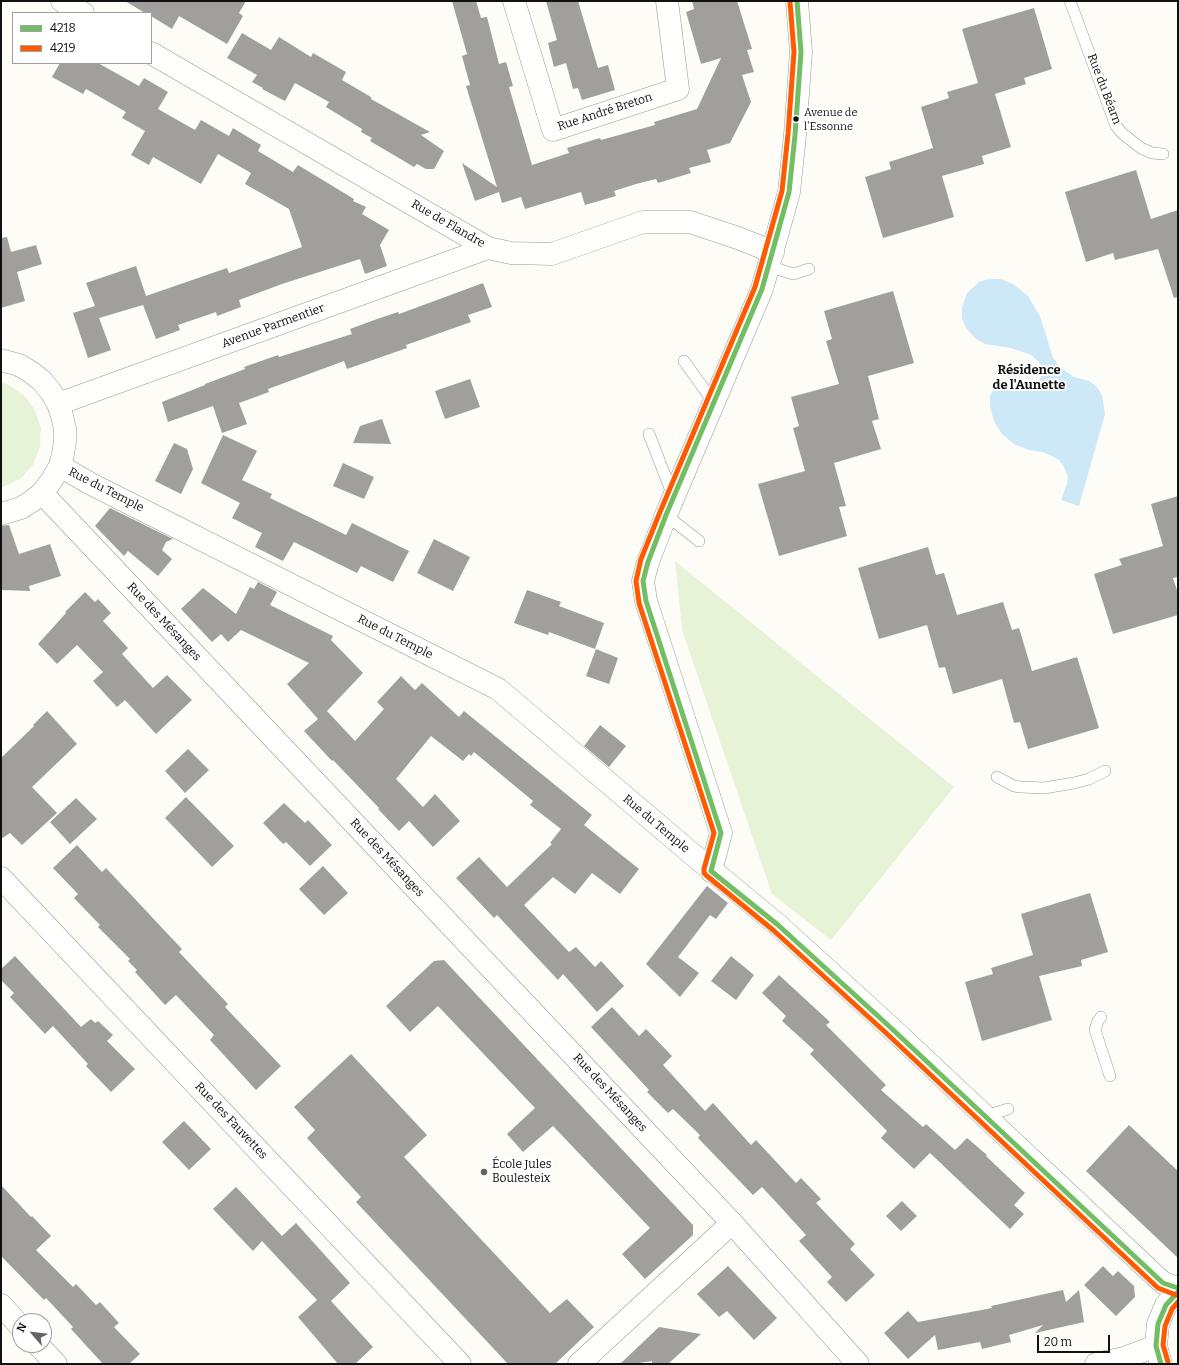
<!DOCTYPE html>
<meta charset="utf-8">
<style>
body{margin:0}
#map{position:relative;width:1179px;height:1365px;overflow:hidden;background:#fdfcf7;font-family:Bitter,serif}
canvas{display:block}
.frame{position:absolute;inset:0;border:2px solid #111;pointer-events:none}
.legend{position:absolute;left:12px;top:12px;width:140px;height:52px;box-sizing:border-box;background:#fff;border:1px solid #a0a0a0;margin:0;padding:5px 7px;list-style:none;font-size:12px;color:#111}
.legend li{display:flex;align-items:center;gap:8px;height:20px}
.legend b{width:20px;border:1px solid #a0a0a0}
.north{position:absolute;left:12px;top:1313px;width:40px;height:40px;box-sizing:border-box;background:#fff;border:1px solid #a0a0a0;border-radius:50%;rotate:298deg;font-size:11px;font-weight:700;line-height:16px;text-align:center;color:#111}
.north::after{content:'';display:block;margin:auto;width:14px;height:18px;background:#646362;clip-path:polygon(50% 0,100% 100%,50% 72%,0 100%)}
.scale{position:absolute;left:1037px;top:1335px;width:73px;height:18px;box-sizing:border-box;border:2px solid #111;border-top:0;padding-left:5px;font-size:12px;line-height:14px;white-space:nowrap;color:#111;-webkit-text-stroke:3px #fff;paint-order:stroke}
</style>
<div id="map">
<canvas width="1179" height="1365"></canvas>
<div class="frame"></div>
<ul class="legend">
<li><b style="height:5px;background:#71be64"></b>4218</li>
<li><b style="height:5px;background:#ff5a00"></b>4219</li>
</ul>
<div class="north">N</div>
<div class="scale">20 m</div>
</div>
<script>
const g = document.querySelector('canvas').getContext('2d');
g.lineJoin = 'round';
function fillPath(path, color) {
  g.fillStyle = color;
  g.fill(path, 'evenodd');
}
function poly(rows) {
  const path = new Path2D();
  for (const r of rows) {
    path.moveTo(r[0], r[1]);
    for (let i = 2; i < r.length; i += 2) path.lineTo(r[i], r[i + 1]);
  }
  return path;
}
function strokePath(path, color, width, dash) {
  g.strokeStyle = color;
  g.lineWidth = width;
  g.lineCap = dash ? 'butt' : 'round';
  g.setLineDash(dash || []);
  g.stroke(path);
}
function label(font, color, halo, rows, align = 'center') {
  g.font = font + ' Bitter,serif';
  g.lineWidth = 4;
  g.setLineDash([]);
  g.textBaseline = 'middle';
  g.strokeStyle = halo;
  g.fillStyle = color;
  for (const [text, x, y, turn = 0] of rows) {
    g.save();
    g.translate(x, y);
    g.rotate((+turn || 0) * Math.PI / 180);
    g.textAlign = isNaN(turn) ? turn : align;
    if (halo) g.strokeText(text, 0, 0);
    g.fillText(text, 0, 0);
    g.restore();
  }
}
fillPath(poly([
 [1,383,7,384,24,395,35,410,41,428,40,447,33,465,20,479,1,488],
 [675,561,954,787,831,940,772,894,682,630]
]), '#e7f3d7');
fillPath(poly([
 [988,279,1001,279,1013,284,1028,296,1040,316,1053,358,1060,367,1074,377,1089,381,1096,386,1102,395,1105,414,1079,506,1061,500,1067,484,1068,476,1064,467,1059,460,1052,456,1042,452,1029,450,1014,444,1002,434,995,423,990,408,990,396,996,385,1002,381,1009,380,1029,387,1034,386,1039,381,1042,376,1041,365,1038,361,1031,355,1011,348,985,344,976,339,966,328,962,319,962,308,967,293,979,282]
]), '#cde8f7');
fillPath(poly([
 [125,1,246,1,239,13,243,16,227,44,179,16,172,29,151,16,151,13,145,13],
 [452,1,476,1,481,18,487,17,499,64,506,62,513,86,509,87,532,165,569,153,567,148,600,138,601,140,655,125,654,122,697,109,721,58,701,64,686,12,694,9,692,1,737,1,752,49,747,50,754,72,742,75,751,102,730,143,707,150,711,162,689,168,691,173,658,183,656,179,636,184,614,191,616,196,585,205,581,192,525,209,521,197,502,203,499,192,475,201,462,163,497,187,466,86,470,85,462,56,467,54],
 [546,1,578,1,598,68,608,65,615,90,582,100,578,88,573,89,566,63,554,67,548,43,557,40],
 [1034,8,1052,69,1024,78,1026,84,995,94,1011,147,982,156,984,164,942,176,954,217,883,238,865,177,891,169,889,162,933,148,921,107,949,98,947,92,978,83,962,29],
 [242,33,271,50,279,37,311,57,313,53,346,72,342,80,371,97,371,99,430,132,421,135,444,151,434,169,426,169,417,164,414,167,370,141,372,138,361,132,362,129,326,107,329,102,295,83,285,101,262,89,263,88,252,82,257,75,227,58],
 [60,63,98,63,139,86,144,78,168,92,158,109,195,130,201,120,229,136,233,128,261,145,258,151,293,172,298,165,354,199,353,201,366,207,362,214,389,230,380,245,387,266,365,274,360,259,282,284,239,300,241,307,217,316,216,312,178,325,180,330,156,339,143,305,99,318,111,350,88,358,73,313,95,306,86,283,136,266,146,296,227,268,229,273,302,247,289,209,245,184,251,173,218,154,201,184,153,157,149,165,131,155,145,131,122,118,126,112,86,89,83,94,52,77],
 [1136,170,1151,219,1178,210,1178,297,1174,298,1158,249,1115,260,1113,253,1086,262,1065,192],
 [7,237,11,252,36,245,42,264,17,272,25,301,1,308,1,238],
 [483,283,492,307,468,315,471,322,406,345,407,348,347,369,344,361,268,389,269,392,239,403,247,424,222,433,213,406,168,422,162,402,205,385,205,384,245,369,244,367,278,355,279,357,352,334,350,329,377,319,398,312,399,314],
 [893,291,914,363,868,376,879,419,872,421,881,449,834,463,846,506,839,507,847,536,779,556,758,484,805,471,793,428,799,426,791,397,839,384,826,341,832,339,824,311],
 [470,379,480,407,445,419,435,391],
 [382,419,391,444,353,443,360,426],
 [223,435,257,451,242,480,272,494,270,498,346,535,352,523,409,551,393,582,361,566,357,573,294,542,283,561,255,547,262,533,232,518,240,503,201,483],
 [174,443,187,449,193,469,181,494,155,481],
 [343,463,374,477,364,499,333,486],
 [1178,496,1178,577,1173,578,1178,593,1178,615,1113,634,1094,574,1122,565,1119,559,1163,546,1151,504],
 [110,508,173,539,166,542,162,550,172,559,158,576,128,551,124,556,95,526],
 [9,525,19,554,50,544,61,576,29,586,30,591,1,590,1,526],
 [434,539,470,557,453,591,417,573],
 [928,547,936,575,944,573,957,615,1003,602,1012,630,1019,628,1032,671,1077,657,1099,728,1028,749,1020,722,1014,723,1002,679,953,694,945,667,939,668,927,625,879,639,858,568],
 [258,582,277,592,270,605,333,636,331,640,363,673,327,711,355,741,384,709,377,702,401,676,415,690,422,683,459,717,464,711,592,815,584,825,639,869,620,894,592,873,575,894,553,877,524,905,569,952,576,947,595,967,601,961,624,986,597,1012,563,974,558,980,497,915,494,918,456,878,479,857,507,887,552,844,550,843,561,829,530,805,533,801,474,752,471,756,469,754,463,761,431,736,396,779,423,807,435,794,460,821,433,847,409,821,399,831,378,809,379,808,333,760,332,761,304,731,318,719,287,684,309,663,241,630,228,642,221,634,212,642,181,609,203,588,236,614,250,587,254,589],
 [527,590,561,602,559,606,604,623,595,649,549,632,548,635,514,623],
 [85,592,95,602,98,599,111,613,103,621,128,648,122,654,153,688,167,675,192,700,156,734,125,700,117,707,93,681,103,672,77,645,57,664,38,644,66,613,65,612],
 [596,649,618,658,609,684,586,676],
 [47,711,77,744,32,787,57,813,22,845,10,833,1,839,1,758,34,726,33,725],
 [600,725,626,746,609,767,584,746],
 [188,749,209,770,185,793,165,771],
 [186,797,234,846,212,867,165,818],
 [76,798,97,819,70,844,50,822],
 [284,803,305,823,308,820,332,845,310,866,286,842,283,844,263,823],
 [77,845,102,872,106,868,164,930,182,949,179,952,228,1004,225,1007,281,1066,256,1090,210,1040,214,1035,176,995,165,1005,135,972,137,970,128,961,130,959,98,927,100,925,74,898,78,894,53,868],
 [323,866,348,893,324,915,299,889],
 [707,886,728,903,716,919,710,915,678,957,699,973,680,997,646,964],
 [1090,893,1108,952,1081,960,1082,966,1039,976,1052,1020,982,1041,965,982,993,974,991,968,1033,955,1021,914],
 [15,956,81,1027,91,1019,95,1023,98,1021,113,1035,107,1041,135,1069,111,1092,86,1066,88,1064,53,1026,45,1034,10,997,14,993,1,980,1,969],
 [731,956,754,975,736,1000,711,981],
 [444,960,693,1225,693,1235,645,1279,622,1254,650,1228,553,1126,523,1152,507,1134,535,1108,438,1006,410,1032,386,1006,434,961],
 [779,975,830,1022,826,1025,886,1085,881,1090,923,1127,926,1124,955,1150,967,1138,987,1155,986,1156,1025,1193,1014,1205,1024,1214,1010,1229,930,1153,914,1169,881,1138,887,1131,810,1054,814,1050,782,1021,786,1016,762,993],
 [612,1007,639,1036,646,1029,672,1056,663,1065,705,1111,713,1103,751,1145,756,1140,796,1183,801,1178,821,1199,816,1203,855,1244,850,1249,875,1275,846,1302,827,1282,832,1277,799,1241,806,1235,776,1202,762,1187,753,1195,698,1138,700,1135,673,1109,668,1113,647,1092,649,1090,591,1027],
 [351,1054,427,1135,404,1157,550,1313,567,1299,594,1327,555,1364,508,1364,356,1202,361,1197,307,1138,315,1130,294,1107],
 [184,1121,211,1149,189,1170,162,1142],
 [1129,1125,1178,1171,1178,1258,1086,1171],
 [1,1185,31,1217,32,1216,51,1236,36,1250,73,1287,76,1284,96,1305,100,1302,119,1323,114,1327,140,1354,129,1364,103,1364,71,1329,73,1327,46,1298,44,1300,1,1256],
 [236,1187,282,1236,296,1223,350,1283,331,1301,373,1347,355,1364,338,1364,298,1317,317,1300,262,1241,253,1251,213,1209],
 [902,1201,917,1216,901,1231,886,1216],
 [728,1266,777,1318,754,1340,727,1311,719,1317,697,1294],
 [1103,1266,1113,1276,1118,1271,1134,1286,1135,1297,1116,1316,1084,1285],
 [1063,1290,1066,1302,1079,1290,1084,1322,1035,1333,1043,1325,1009,1335,1011,1342,982,1349,980,1342,938,1350,935,1335,908,1359,884,1333,908,1311,918,1322,992,1308,991,1306],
 [659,1327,701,1334,668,1364,652,1364,652,1361,633,1364,620,1364]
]), '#a19f9c');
const service = poly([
 [1070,1,1116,126,1123,134,1141,148,1152,153,1163,154],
 [769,266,793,274,809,269],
 [684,361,714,403],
 [649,434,673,496],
 [666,515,699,541],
 [997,777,1014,786,1021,787,1044,788,1074,783,1089,779,1105,771],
 [1101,1017,1098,1021,1095,1030,1110,1076],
 [986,1116,1008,1109]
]);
const minor = poly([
 [62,1,83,13],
 [514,1,553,130,678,89,667,1],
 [151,53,488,248,511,253,552,254,643,222,690,222,738,238,773,252],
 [1,360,19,365,31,372,42,381,51,392,58,404,62,416,65,429,65,441,63,454,60,466,52,480,42,493,32,501,21,508,1,514],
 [58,404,488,248],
 [60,466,91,484,498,689,691,853,778,925,890,1027,1163,1283,1178,1288],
 [42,493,732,1223,858,1364],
 [711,871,721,833,646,601,643,581,648,562,666,515,762,289,789,192,795,135,801,52,797,1],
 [1,878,460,1364],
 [1,1305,20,1326],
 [38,1345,56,1364],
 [579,1364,732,1223],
 [1096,1364,1124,1358,1156,1346],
 [1161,1364,1156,1346,1158,1324,1166,1305,1178,1292]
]);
strokePath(service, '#979795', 12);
strokePath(minor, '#979795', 23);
strokePath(service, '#fffffe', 11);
strokePath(minor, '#fffffe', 22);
strokePath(poly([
 [797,1,801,52,795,135,789,192,762,289,666,515,648,562,643,581,646,601,721,833,711,871,778,925,890,1027,1163,1283,1178,1288],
 [1161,1364,1156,1346,1158,1324,1166,1305,1178,1292]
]), '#71be64', 5);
strokePath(poly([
 [790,2,794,52,788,134,782,191,755,287,660,512,641,559,636,581,639,603,714,833,704,869,704,873,707,876,773,930,885,1032,1158,1288,1176,1295],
 [1168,1362,1163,1345,1165,1326,1172,1309,1178,1302]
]), '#ff5a00', 5);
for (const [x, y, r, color] of [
 [796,119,3.5,"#111"],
 [484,1172,4,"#646362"]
]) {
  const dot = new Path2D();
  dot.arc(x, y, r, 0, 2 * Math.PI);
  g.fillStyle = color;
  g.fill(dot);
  strokePath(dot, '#fff', 1.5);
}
label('11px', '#111', '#fff', [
 ["Avenue de",804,113],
 ["l'Essonne",804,127]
], 'left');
label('12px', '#111', '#fff', [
 ["Rue du Béarn",1104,89,69],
 ["Rue André Breton",605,112,-18],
 ["Rue de Flandre",448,224,30],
 ["Avenue Parmentier",273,326,-20],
 ["Rue du Temple",106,490,27],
 ["Rue des Mésanges",164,622,47],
 ["Rue du Temple",395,637,27],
 ["Rue du Temple",656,824,40],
 ["Rue des Mésanges",387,858,47],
 ["Rue des Mésanges",610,1093,47],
 ["Rue des Fauvettes",231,1121,47]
]);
label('12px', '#111', '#fff', [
 ["École Jules",492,1165],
 ["Boulesteix",492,1179]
], 'left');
label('bold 13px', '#111', '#fff', [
 ["Résidence",1029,370],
 ["de l'Aunette",1029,385]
]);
</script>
